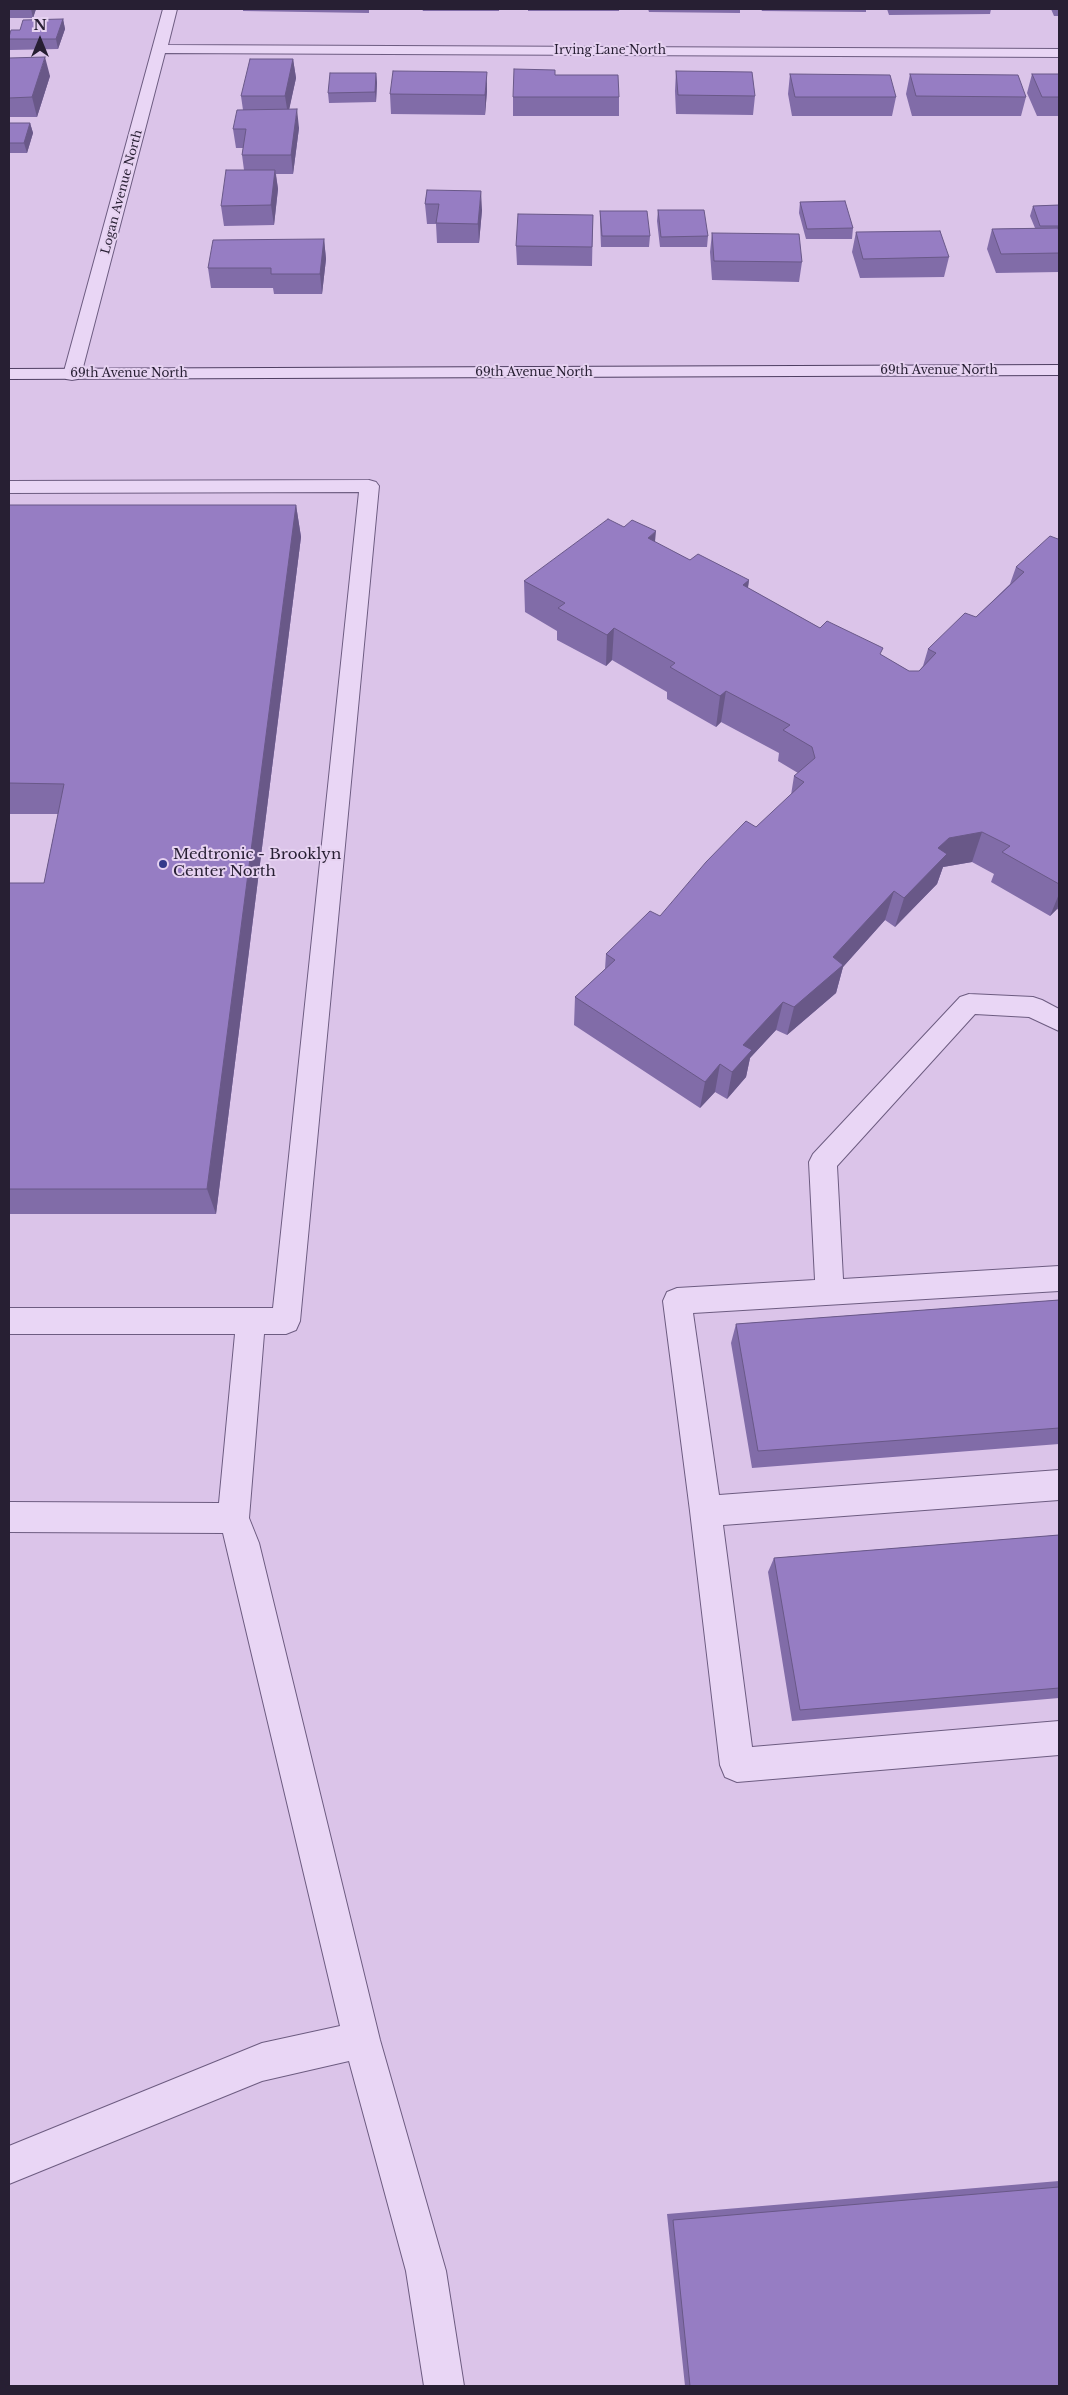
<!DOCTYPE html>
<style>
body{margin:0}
#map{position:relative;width:1068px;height:2395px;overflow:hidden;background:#dbc4e9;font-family:"Libre Baskerville",serif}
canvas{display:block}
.frame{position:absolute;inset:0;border:10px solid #271f33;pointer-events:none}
.north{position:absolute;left:15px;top:15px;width:50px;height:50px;-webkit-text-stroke:4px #e6d2f1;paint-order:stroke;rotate:0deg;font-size:14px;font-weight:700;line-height:20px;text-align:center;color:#271f33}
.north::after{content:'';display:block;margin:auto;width:18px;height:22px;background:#271f33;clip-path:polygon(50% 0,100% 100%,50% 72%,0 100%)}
</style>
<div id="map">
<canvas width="1068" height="2395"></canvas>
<div class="frame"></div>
<div class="north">N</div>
</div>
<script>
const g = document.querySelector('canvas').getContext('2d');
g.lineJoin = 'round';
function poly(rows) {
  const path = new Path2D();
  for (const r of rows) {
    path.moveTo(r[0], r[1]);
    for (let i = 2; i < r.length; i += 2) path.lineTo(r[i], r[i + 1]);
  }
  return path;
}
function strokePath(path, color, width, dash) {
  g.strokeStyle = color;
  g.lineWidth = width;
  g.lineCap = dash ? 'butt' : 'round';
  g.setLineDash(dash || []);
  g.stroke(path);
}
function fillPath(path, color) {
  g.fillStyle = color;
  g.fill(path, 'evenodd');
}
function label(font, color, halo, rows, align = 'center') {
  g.font = font + ' "Libre Baskerville",serif';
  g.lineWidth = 4;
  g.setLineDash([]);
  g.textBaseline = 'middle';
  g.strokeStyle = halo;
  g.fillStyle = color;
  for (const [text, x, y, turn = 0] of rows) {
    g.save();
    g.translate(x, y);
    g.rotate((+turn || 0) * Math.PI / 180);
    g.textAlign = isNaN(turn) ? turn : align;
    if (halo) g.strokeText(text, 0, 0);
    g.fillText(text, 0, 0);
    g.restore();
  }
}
const lane = poly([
 [369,480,376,482,379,486,300,1321,296,1330,286,1334,264,1334,249,1518,259,1543,380,2040,446,2271,464,2386,424,2386,406,2271,349,2061,262,2081,9,2184,9,2146,262,2043,340,2026,223,1533,9,1532,9,1502,219,1503,235,1334,9,1334,9,1308,273,1308,359,492,9,493,9,481,369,480],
 [969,994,1033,997,1042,1000,1059,1009,1059,1031,1029,1017,975,1014,837,1166,843,1279,1059,1266,1059,1291,693,1313,719,1495,1059,1470,1059,1500,723,1525,752,1747,1059,1721,1059,1755,737,1782,725,1777,720,1765,690,1511,663,1301,667,1292,677,1288,815,1280,809,1162,813,1154,960,997,969,994]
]);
const street = poly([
 [163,9,177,9,168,45,1059,49,1059,57,165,53,81,375,78,379,72,380,66,379,63,375,163,9]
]);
const secondary = poly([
 [1059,365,1059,375,9,379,9,369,1059,365]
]);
strokePath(lane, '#6d5c81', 2);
strokePath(street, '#6d5c81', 2);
strokePath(secondary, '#4f3f63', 2);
fillPath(lane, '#e9d6f5');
fillPath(street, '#e9d6f5');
fillPath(secondary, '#e9d6f5');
fillPath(poly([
 [9,9,36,9,33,18,9,18],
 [243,9,369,9,369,13,243,11],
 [422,9,499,9,499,11,423,11],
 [528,9,619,9,619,11,528,11],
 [648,9,740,9,740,13,649,12],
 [761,9,866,9,866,12,762,11],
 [887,9,991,9,990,14,889,15],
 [1051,9,1059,9,1059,16,1054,16],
 [63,19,65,29,58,49,10,50,9,43,9,37,20,30],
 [9,58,50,76,37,117,9,117],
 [293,59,296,78,289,109,299,128,293,174,276,174,278,189,274,225,224,226,221,206,244,170,242,155,243,148,236,148,233,129,243,110,241,96],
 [676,71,755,96,753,115,676,114,675,91],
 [376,73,377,83,376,102,329,103,328,93],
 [790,74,896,97,892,116,792,116,788,94],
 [910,74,1026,97,1021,116,912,116,906,94],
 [1032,74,1059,74,1059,116,1037,116,1027,93],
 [555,75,619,97,619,116,513,116,513,97],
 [487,91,485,115,391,114,390,94],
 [9,123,30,123,33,133,27,153,9,153],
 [427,190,482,210,479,243,437,243,436,224,427,224,425,204],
 [800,202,853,228,852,239,806,239,799,213],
 [1059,205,1059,272,996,273,987,249,992,229,1035,228,1030,216,1033,206],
 [658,210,708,236,707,247,660,247,657,221],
 [600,211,650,236,649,247,601,247,600,221],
 [593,215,592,266,517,265,516,246],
 [856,232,949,257,944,277,860,278,852,252],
 [712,233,802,262,799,282,712,280,710,252],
 [324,239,326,259,322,294,274,294,273,288,211,288,208,268],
 [9,505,296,505,301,537,216,1214,9,1214,9,883,44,883,58,814,9,814],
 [624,527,690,560,749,580,748,588,820,628,881,655,909,671,919,671,923,666,928,649,976,617,1010,584,1016,567,1059,538,1059,910,1057,909,1050,916,991,882,994,874,972,862,943,867,937,884,895,927,885,920,843,967,836,993,787,1035,776,1030,750,1058,746,1077,727,1099,715,1092,700,1108,574,1025,575,997,605,969,606,954,660,916,791,795,794,776,798,773,778,761,779,753,721,722,716,727,667,699,667,692,612,660,606,666,557,640,557,631,525,612,524,581],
 [1059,1300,1059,1444,752,1468,731,1343,736,1324],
 [1059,1535,1059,1698,792,1721,768,1572,774,1558],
 [1059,2181,1059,2386,685,2386,667,2214]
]), '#816ca8');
fillPath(poly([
 [31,9,36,9,33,18],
 [63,19,65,29,58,49,56,39],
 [45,57,50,76,37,117,32,97],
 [293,59,296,78,288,115,285,96],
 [487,72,487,91,485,115,485,95],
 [376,73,377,83,376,102,375,92],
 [297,109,299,128,293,174,291,155],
 [30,123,33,133,27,153,24,143],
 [275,170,278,189,274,225,271,205],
 [481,191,482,210,479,243,478,224],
 [324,239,326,259,322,294,320,274],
 [296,505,301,537,216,1214,207,1189],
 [656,531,653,563,648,538],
 [749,580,744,612,743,585],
 [614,628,612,660,606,666,607,635],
 [726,691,721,722,716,727,720,696],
 [982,832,972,862,943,867,937,884,895,927,904,898,938,848,949,838],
 [894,891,885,920,843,967,836,993,787,1035,794,1007,833,957],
 [1059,894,1059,904,1057,909,1050,916],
 [783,1002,776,1030,750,1058,746,1077,727,1099,732,1072,743,1045],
 [720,1064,715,1092,700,1108,705,1082]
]), '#695888');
const building = poly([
 [63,19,56,39,9,39,9,37,11,30,20,30,23,20,63,19],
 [45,57,32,97,9,98,9,58,45,57],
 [250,59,293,59,285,96,241,96,250,59],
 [514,69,555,70,555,75,618,75,619,97,513,97,514,69],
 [393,71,487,72,485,95,390,94,393,71],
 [676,71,752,72,755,96,678,95,676,71],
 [330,73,376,73,375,92,328,93,330,73],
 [790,74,890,75,896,97,795,97,790,74],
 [910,74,1018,75,1026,97,916,96,910,74],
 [1032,74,1059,74,1059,97,1042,97,1032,74],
 [297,109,291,155,242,155,246,129,233,129,237,110,297,109],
 [9,123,30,123,24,143,9,143,9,123],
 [226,170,275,170,271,205,221,206,226,170],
 [427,190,481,191,478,224,436,223,439,204,425,204,427,190],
 [845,201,853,228,807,229,800,202,845,201],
 [1059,205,1059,226,1040,226,1033,206,1059,205],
 [658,210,704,210,708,236,661,237,658,210],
 [600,211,647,211,650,236,602,236,600,211],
 [518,214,593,215,592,247,516,246,518,214],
 [1058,228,1059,232,1059,253,1001,254,992,229,1058,228],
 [940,231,949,257,863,259,856,232,940,231],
 [712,233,799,234,802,262,714,261,712,233],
 [324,239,320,274,271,274,271,268,208,268,213,240,324,239],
 [9,505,296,505,207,1189,9,1189,9,883,44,883,64,784,9,783,9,505],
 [608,519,624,527,632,520,656,531,648,538,690,560,698,554,749,580,743,585,820,628,827,621,883,648,880,654,909,671,919,671,936,653,928,649,965,613,976,617,1024,572,1016,567,1050,536,1058,539,1059,538,1059,884,1002,852,1010,846,982,832,949,838,938,848,947,854,904,898,894,891,833,957,843,965,794,1007,783,1002,743,1045,752,1050,732,1072,720,1064,705,1082,575,997,615,960,606,954,650,911,660,916,706,862,746,821,756,827,804,782,794,776,815,758,812,747,783,730,790,725,726,691,720,696,670,667,675,663,614,628,607,635,558,608,565,603,524,581,608,519],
 [1059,1300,1059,1428,758,1451,736,1324,1059,1300],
 [1059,1535,1059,1688,800,1710,774,1558,1059,1535],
 [1059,2187,1059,2386,690,2386,673,2220,1059,2187]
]);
fillPath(building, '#967dc3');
strokePath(building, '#695888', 1);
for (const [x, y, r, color] of [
 [163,864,5,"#33398a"]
]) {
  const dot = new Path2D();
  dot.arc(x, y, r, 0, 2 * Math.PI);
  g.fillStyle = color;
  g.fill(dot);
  strokePath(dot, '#e6d2f1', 2);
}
label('12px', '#271f33', '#e6d2f1', [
 ["Irving Lane North",610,51],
 ["Logan Avenue North",122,192,-75],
 ["69th Avenue North",939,371],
 ["69th Avenue North",534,373],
 ["69th Avenue North",129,374]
]);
label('15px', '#271f33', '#e6d2f1', [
 ["Medtronic - Brooklyn",173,855],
 ["Center North",173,872]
], 'left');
</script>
